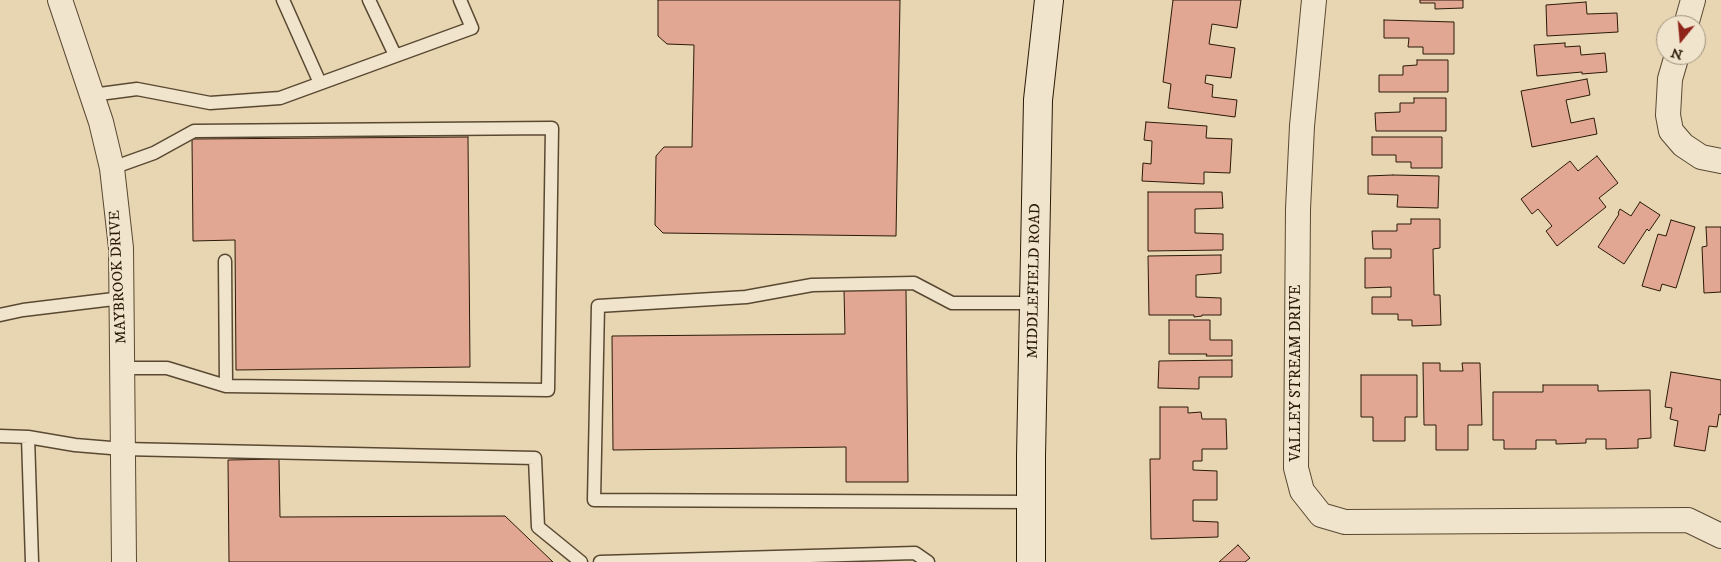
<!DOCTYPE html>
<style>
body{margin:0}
#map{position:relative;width:1721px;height:562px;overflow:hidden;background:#e8d5b2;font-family:"IM FELL DW Pica",serif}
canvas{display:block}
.north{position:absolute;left:1656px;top:15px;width:50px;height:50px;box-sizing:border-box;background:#f0e4cd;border:1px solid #a1937e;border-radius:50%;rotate:197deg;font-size:14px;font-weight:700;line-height:20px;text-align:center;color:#2a1a08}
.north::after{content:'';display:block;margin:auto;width:18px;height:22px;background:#8f2418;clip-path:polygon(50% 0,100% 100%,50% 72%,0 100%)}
</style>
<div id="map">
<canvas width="1721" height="562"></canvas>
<div class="north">N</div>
</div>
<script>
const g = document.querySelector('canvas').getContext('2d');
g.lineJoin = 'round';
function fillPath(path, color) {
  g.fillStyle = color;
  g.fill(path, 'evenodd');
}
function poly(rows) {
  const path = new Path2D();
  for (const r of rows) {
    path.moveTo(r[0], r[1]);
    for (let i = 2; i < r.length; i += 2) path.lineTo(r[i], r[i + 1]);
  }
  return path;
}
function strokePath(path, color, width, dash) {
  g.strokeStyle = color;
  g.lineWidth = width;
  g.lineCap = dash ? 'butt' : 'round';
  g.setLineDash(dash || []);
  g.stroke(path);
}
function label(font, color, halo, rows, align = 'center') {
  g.font = font + ' "IM FELL DW Pica",serif';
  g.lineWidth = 4;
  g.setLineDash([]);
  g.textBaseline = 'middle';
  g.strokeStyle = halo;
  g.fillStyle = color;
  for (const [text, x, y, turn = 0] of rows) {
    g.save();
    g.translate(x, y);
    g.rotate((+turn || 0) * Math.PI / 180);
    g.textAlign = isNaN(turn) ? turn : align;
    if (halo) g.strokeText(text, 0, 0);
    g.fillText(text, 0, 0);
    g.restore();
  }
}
const building = poly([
 [658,0,900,0,896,236,663,233,655,225,656,156,664,147,692,147,694,45,667,44,658,36,658,0],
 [1173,0,1241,0,1237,28,1212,24,1209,44,1235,48,1231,78,1206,75,1205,83,1213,85,1212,97,1237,100,1235,117,1168,108,1171,84,1163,82,1173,0],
 [1420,0,1463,0,1463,8,1435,9,1435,3,1420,3,1420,0],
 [1586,2,1587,14,1617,13,1618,32,1547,36,1546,5,1586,2],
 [1384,20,1454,22,1454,54,1423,54,1423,47,1408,47,1409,38,1384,38,1384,20],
 [1565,43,1565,47,1580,46,1581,55,1605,53,1607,72,1582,74,1582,72,1537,76,1534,45,1565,43],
 [1417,60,1448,60,1448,92,1379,92,1379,75,1403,75,1403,66,1417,65,1417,60],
 [1587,79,1590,95,1566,100,1571,123,1594,118,1597,134,1532,147,1521,91,1587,79],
 [1414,98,1446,98,1446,131,1376,131,1375,113,1400,112,1400,103,1414,103,1414,98],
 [1146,122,1207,126,1206,138,1232,139,1230,173,1204,172,1204,184,1142,181,1143,163,1151,164,1152,141,1144,140,1146,122],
 [468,137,470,367,236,370,235,240,193,241,192,139,468,137],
 [1372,137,1442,137,1442,168,1411,168,1411,162,1396,162,1396,155,1372,155,1372,137],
 [1597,156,1618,183,1599,198,1606,207,1557,246,1546,231,1552,226,1538,209,1532,214,1521,199,1570,161,1578,171,1597,156],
 [1393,175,1439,176,1438,208,1397,207,1398,195,1368,194,1368,176,1393,175],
 [1148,192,1222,192,1223,208,1195,209,1195,233,1223,234,1223,250,1148,251,1148,192],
 [1640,202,1660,215,1649,231,1647,229,1624,264,1598,247,1619,214,1618,213,1620,209,1631,216,1640,202],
 [1411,219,1440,219,1440,248,1433,249,1434,295,1440,295,1441,325,1412,326,1412,320,1398,320,1398,314,1372,314,1372,297,1391,297,1391,287,1365,288,1365,258,1391,258,1391,249,1373,249,1372,231,1397,231,1397,224,1411,224,1411,219],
 [1671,220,1695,227,1676,288,1662,284,1660,291,1642,286,1658,234,1666,236,1671,220],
 [1706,227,1721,227,1721,292,1704,293,1702,247,1707,246,1706,227],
 [1221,255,1221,273,1196,275,1196,297,1221,298,1221,315,1202,315,1202,316,1194,317,1194,315,1149,315,1148,256,1221,255],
 [906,289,908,482,846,482,846,447,613,450,612,336,845,334,844,290,906,289],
 [1169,320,1210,320,1210,340,1232,340,1232,356,1206,356,1207,354,1169,354,1169,320],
 [1232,360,1232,377,1199,377,1199,389,1158,388,1159,361,1232,360],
 [1423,363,1440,363,1440,371,1463,371,1462,363,1480,363,1482,425,1468,425,1468,450,1436,450,1436,425,1424,425,1423,363],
 [1671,372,1721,380,1721,415,1719,414,1717,427,1709,426,1705,451,1674,446,1678,421,1670,419,1672,408,1665,407,1671,372],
 [1361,375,1417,375,1417,417,1405,417,1405,441,1373,441,1373,417,1361,417,1361,375],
 [1543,385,1598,385,1598,391,1650,390,1651,438,1638,439,1638,448,1606,449,1606,439,1586,439,1586,443,1556,444,1556,440,1536,440,1536,449,1504,449,1504,440,1493,440,1493,392,1543,392,1543,385],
 [1160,407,1188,407,1188,413,1201,412,1202,419,1226,419,1227,449,1202,449,1202,461,1193,461,1193,470,1217,471,1217,500,1193,500,1193,521,1218,522,1218,537,1151,539,1150,459,1160,459,1160,407],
 [279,459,280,517,505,516,553,562,229,562,228,460,279,459],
 [1238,545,1250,558,1245,562,1219,562,1238,545]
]);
fillPath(building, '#e2a792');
strokePath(building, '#2a1a08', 1);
const service = poly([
 [283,0,320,83],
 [369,0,395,55],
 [92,95,137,89,210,103,280,98,472,28,460,0],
 [112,168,154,153,194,131,552,128,548,390,226,386,167,368,123,368],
 [225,261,226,386],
 [0,315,23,310,122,298],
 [0,436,28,437,75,445,123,449,535,458,538,527,581,562],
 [28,437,32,562],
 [1031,502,594,500,598,306,746,297,812,285,914,283,952,303,1034,303],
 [600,562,915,553,928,562]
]);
const minor = poly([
 [60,0,101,122,112,168,121,248,124,562],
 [1314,0,1302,126,1298,209,1296,468,1302,491,1321,515,1345,522,1688,520,1721,536],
 [1686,25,1693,0],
 [1677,55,1670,79,1668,115,1671,131,1683,145,1701,157,1721,161]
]);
const secondary = poly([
 [1031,562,1031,456,1038,100,1049,0]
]);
strokePath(service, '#5a4932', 15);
strokePath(minor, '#5a4932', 26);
strokePath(secondary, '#2a1a08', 30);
strokePath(service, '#f0e4cd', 12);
strokePath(minor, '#f0e4cd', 24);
strokePath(secondary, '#f0e4cd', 28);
label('15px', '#2a1a08', '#f0e4cd', [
 ["MAYBROOK DRIVE",119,277,-93],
 ["MIDDLEFIELD ROAD",1035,281,-89],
 ["VALLEY STREAM DRIVE",1297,373,-90]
]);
</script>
